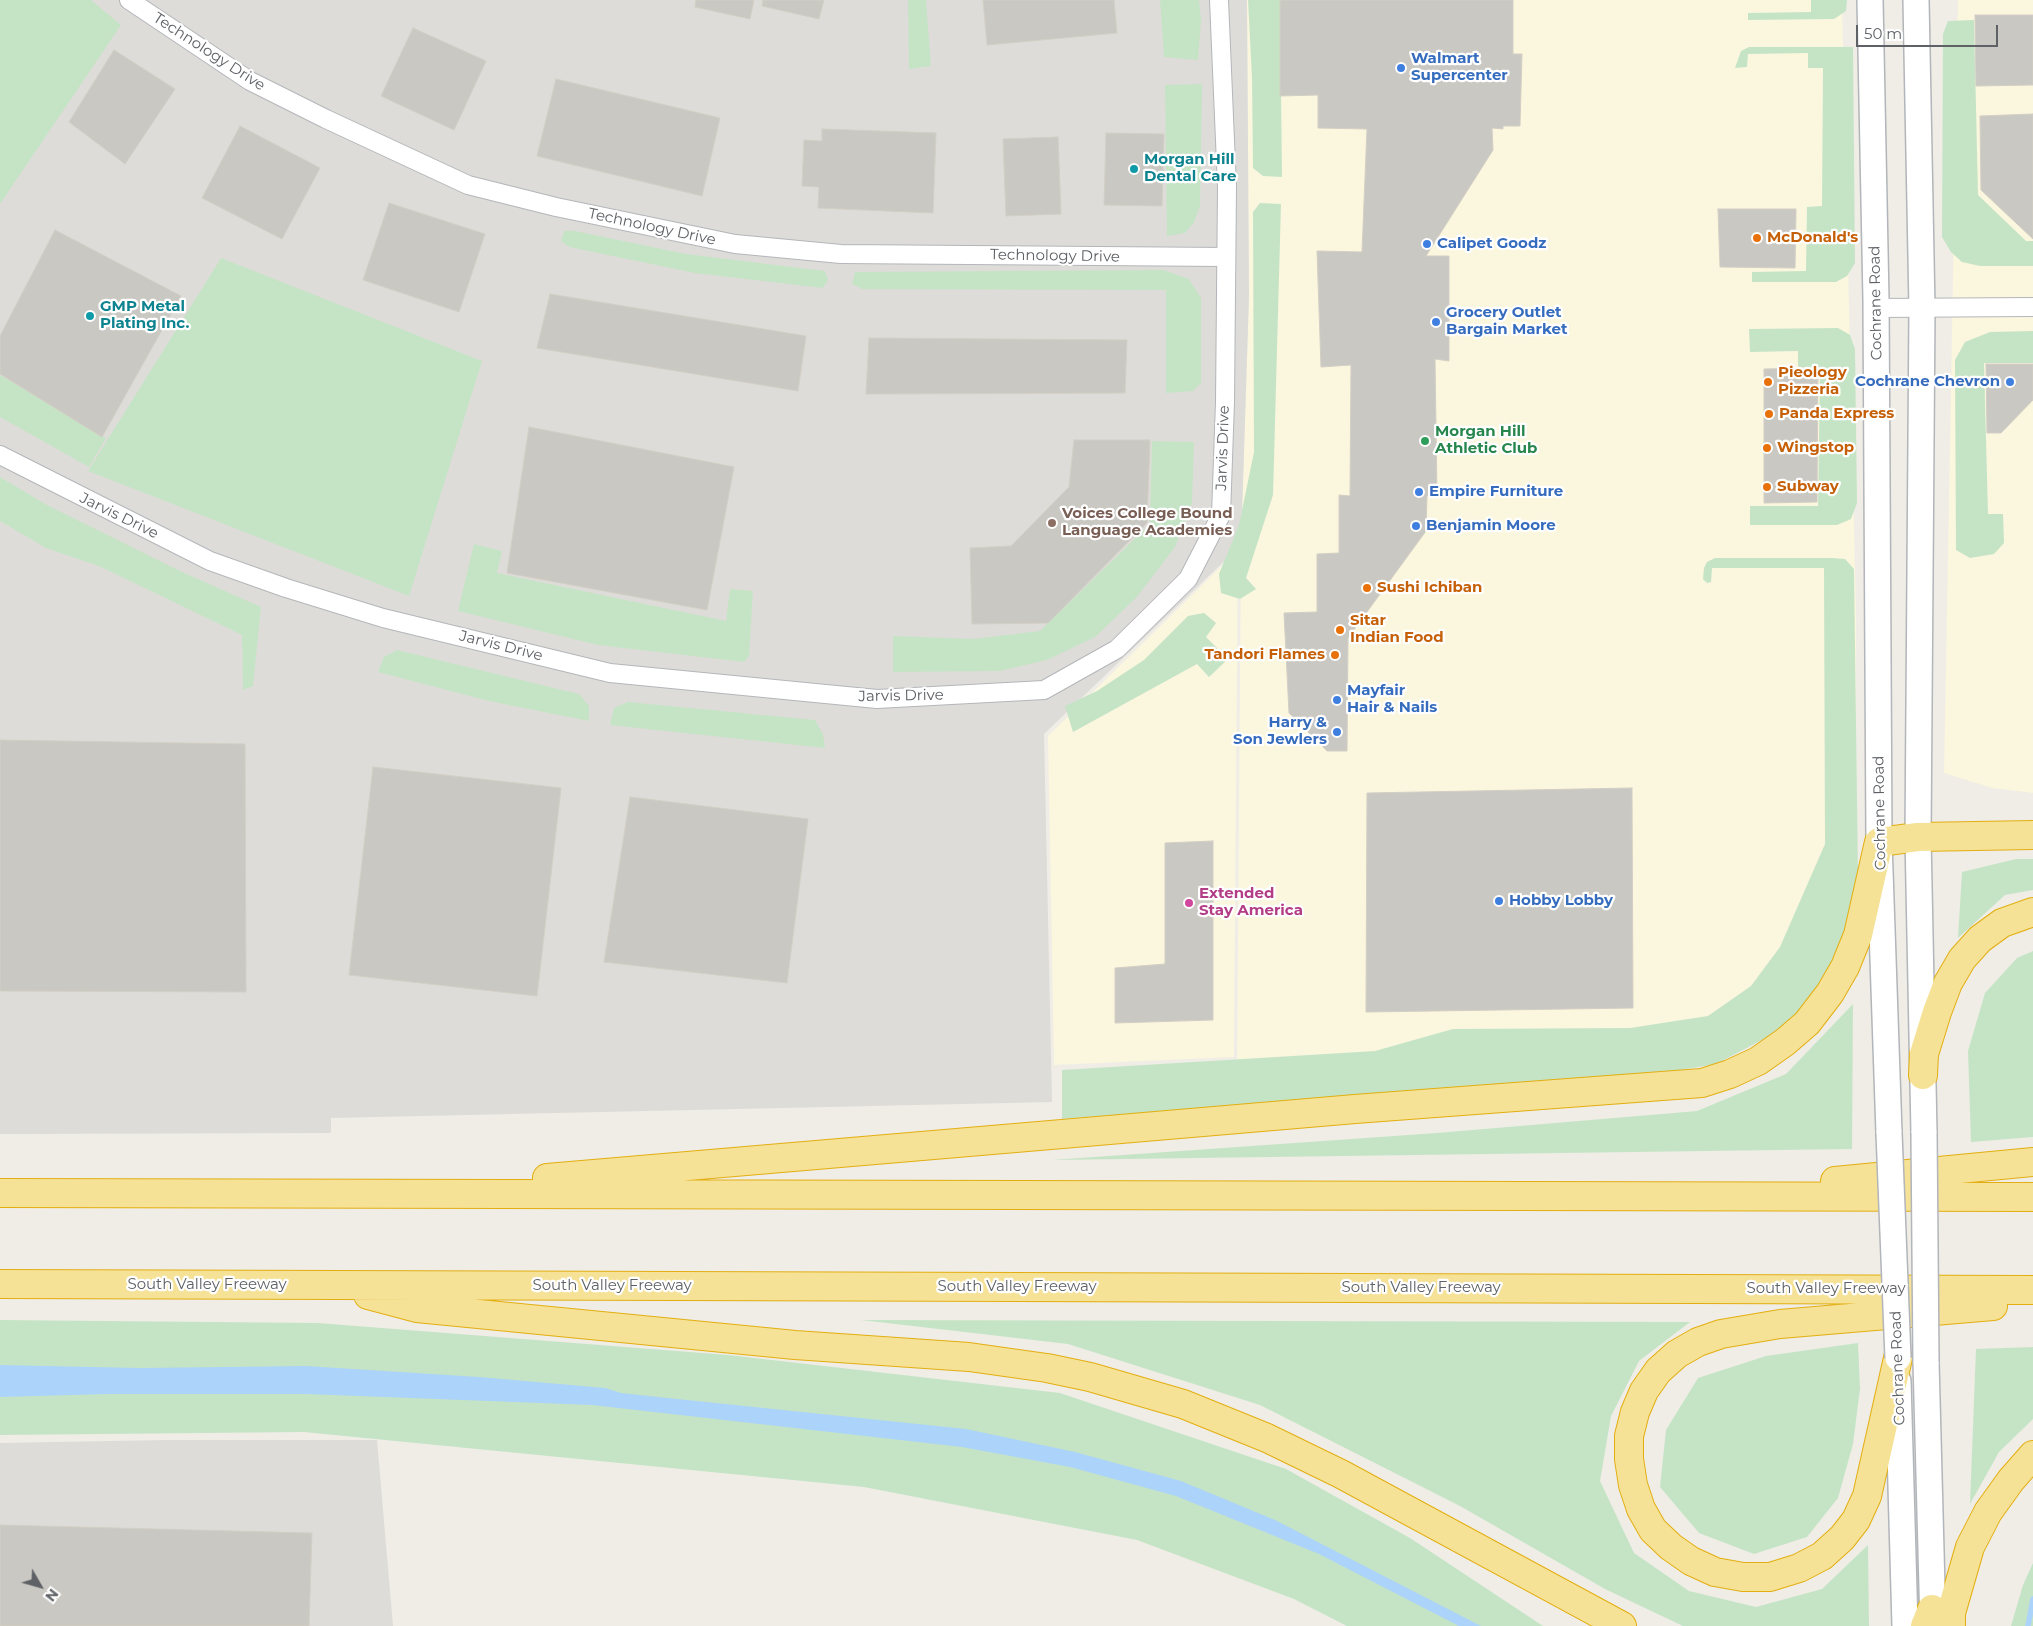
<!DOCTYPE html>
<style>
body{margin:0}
#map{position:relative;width:2033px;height:1626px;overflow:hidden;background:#efede6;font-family:Montserrat,sans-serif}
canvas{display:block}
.north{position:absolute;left:15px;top:1561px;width:50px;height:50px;-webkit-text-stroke:4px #fff;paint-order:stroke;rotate:128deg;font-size:14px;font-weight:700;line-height:20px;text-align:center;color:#5e6165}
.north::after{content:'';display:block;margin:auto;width:18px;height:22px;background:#5e6165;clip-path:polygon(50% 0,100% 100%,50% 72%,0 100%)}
.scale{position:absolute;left:1856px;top:25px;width:142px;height:22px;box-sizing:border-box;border:2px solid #5e6165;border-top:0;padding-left:6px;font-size:15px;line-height:18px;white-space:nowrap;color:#5e6165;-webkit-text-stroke:4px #fff;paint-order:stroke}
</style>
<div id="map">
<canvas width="2033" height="1626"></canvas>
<div class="north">N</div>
<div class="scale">50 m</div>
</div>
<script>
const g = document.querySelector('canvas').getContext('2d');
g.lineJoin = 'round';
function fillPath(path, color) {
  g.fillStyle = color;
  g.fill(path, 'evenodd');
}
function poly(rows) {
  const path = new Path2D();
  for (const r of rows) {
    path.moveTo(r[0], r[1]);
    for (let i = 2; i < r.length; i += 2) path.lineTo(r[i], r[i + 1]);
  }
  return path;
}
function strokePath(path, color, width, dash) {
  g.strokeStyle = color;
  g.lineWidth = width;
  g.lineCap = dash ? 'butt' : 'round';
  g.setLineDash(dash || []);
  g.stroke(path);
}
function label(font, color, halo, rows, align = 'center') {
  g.font = font + ' Montserrat,sans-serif';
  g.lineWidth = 4.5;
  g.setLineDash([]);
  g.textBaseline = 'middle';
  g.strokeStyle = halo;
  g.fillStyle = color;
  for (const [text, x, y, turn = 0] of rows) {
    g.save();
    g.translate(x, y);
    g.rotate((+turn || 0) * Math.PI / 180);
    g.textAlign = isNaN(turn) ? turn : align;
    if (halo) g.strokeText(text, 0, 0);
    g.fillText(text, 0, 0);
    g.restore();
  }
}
fillPath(poly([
 [1247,0,1842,0,1856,612,1856,834,1789,980,1648,1054,1237,1059,1241,545,1249,296],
 [1958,0,2033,0,2033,793,1992,788,1944,773],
 [1238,550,1234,1057,1054,1065,1048,736]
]), '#fbf6de');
fillPath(poly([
 [0,0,1247,0,1249,296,1241,545,1044,734,1052,1102,331,1118,331,1133,0,1134],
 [166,1440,377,1440,393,1626,0,1626,0,1443]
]), '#dedcd8');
fillPath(poly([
 [0,0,91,0,121,25,0,204],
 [908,0,926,0,931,66,909,69],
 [1160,0,1199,0,1201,20,1198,60,1164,57],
 [1248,0,1280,0,1282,177,1263,176,1253,168,1252,78],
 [1811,0,1847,0,1846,11,1834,19,1748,20,1748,13,1811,12],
 [1974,20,1978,195,2026,241,2033,241,2033,266,1980,266,1962,262,1951,252,1942,237,1943,34,1948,21],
 [1749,47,1853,47,1855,263,1847,276,1836,282,1752,282,1752,272,1806,271,1807,207,1822,206,1823,68,1808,68,1808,53,1748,54,1747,67,1735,68,1741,51],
 [1202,84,1200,206,1194,222,1185,233,1167,236,1165,85],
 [1260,203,1281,204,1273,495,1246,578,1256,589,1240,599,1221,593,1219,574,1239,525,1254,452,1253,212],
 [564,231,575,231,686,254,825,271,828,280,823,288,695,273,569,247,561,241],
 [221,258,482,361,409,596,88,471],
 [1164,270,1189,279,1201,298,1201,383,1193,391,1166,393,1166,290,862,289,852,284,855,272],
 [1838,328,1850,335,1855,349,1857,503,1851,519,1837,525,1750,525,1750,506,1818,506,1820,368,1798,367,1798,351,1750,352,1749,329],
 [2033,331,2033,363,1984,363,1988,514,2003,514,2004,543,1994,554,1970,558,1956,550,1955,360,1965,342,1990,332],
 [0,375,106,438,89,467,0,417],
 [1152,441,1194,442,1192,503,1175,547,1136,598,1095,637,1047,660,999,671,893,672,893,636,973,639,1040,631,1150,524],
 [0,477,47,505,180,571,261,607,253,686,243,690,242,635,99,566,46,548,0,521],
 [474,544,502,551,497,573,726,621,730,589,753,591,749,656,744,662,598,645,458,611],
 [1715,558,1832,558,1845,559,1854,569,1858,876,1851,931,1826,982,1779,1031,1716,1064,1644,1076,1062,1119,1062,1070,1375,1051,1453,1029,1630,1028,1708,1016,1751,986,1780,947,1825,844,1824,568,1712,568,1711,582,1707,583,1703,579,1704,568,1707,562],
 [1204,613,1216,623,1206,637,1228,659,1209,677,1197,664,1073,732,1065,706,1097,691,1144,660,1188,616],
 [397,650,579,694,589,706,589,721,489,701,378,672,384,657],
 [628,702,815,720,823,734,825,748,610,725,614,708],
 [2016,859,2033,859,2033,890,2005,895,1958,938,1962,872],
 [2033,951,2033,1137,1971,1142,1968,1051,1985,993,2017,958],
 [1853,1004,1852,1149,1052,1160,1437,1133,1697,1111,1786,1074],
 [0,1320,318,1323,728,1355,1060,1393,1286,1469,1410,1538,1543,1626,1347,1626,1294,1599,1137,1540,864,1487,304,1432,0,1435],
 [861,1320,1690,1322,1639,1361,1611,1416,1600,1481,1634,1553,1689,1591,1756,1607,1822,1589,1868,1545,1869,1626,1683,1626,1605,1589,1460,1506,1260,1405,1068,1344],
 [1858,1343,1860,1389,1853,1444,1838,1498,1807,1537,1754,1554,1699,1533,1660,1487,1666,1430,1698,1378,1766,1356],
 [2033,1347,2033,1419,1999,1452,1970,1504,1976,1349],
 [2033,1563,2033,1626,2011,1626,2023,1585]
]), '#c5e4c6');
fillPath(poly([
 [0,1365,140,1368,306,1366,479,1377,605,1388,621,1393,658,1397,966,1429,1075,1452,1181,1481,1275,1520,1481,1626,1459,1626,1319,1554,1176,1496,1070,1467,962,1447,592,1405,307,1394,108,1394,0,1397]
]), '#acd3f9');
strokePath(poly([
 [2028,1626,2033,1599]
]), '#acd3f9', 5.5);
const building = poly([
 [696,0,754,0,750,19,695,7,696,0],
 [763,0,824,0,819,19,762,6,763,0],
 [983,0,1114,0,1117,33,987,45,983,0],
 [1280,0,1513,0,1513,54,1522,54,1520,126,1503,126,1503,129,1492,128,1493,150,1426,256,1449,256,1449,361,1435,359,1437,496,1427,496,1426,531,1348,638,1347,751,1327,751,1289,713,1284,613,1317,612,1317,554,1339,553,1339,495,1350,496,1351,365,1321,367,1317,251,1362,252,1367,129,1318,128,1318,95,1280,96,1280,0],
 [1975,15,2033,15,2033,85,1976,86,1975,15],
 [413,28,486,61,454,130,381,96,413,28],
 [114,50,175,89,125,164,69,122,114,50],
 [556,79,720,118,702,196,537,156,556,79],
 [2033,114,2033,239,1981,190,1980,116,2033,114],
 [240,126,320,168,282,239,202,198,240,126],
 [822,129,936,133,933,213,818,208,819,187,802,186,804,140,822,141,822,129],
 [1106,133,1164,134,1162,206,1104,205,1106,133],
 [1058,137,1061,214,1006,216,1003,139,1058,137],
 [389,203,485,234,459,312,363,280,389,203],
 [1718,209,1796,209,1795,268,1720,267,1718,209],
 [55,230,181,296,102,437,0,374,0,336,55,230],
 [550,294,806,336,798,391,537,348,550,294],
 [869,338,1127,340,1125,393,866,394,869,338],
 [1986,364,2033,364,2033,400,2001,433,1987,433,1986,364],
 [1818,368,1817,502,1764,503,1764,369,1818,368],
 [529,427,734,467,707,610,507,573,529,427],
 [1074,440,1150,440,1147,523,1048,623,972,624,970,548,1011,546,1069,487,1074,440],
 [0,740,245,744,246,992,0,991,0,740],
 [373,767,561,788,537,996,349,975,373,767],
 [1632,788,1633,1008,1366,1012,1367,793,1632,788],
 [630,797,808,819,787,983,604,962,630,797],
 [1213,841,1213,1020,1115,1023,1115,968,1165,964,1165,843,1213,841],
 [0,1525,312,1533,309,1626,0,1626,0,1525]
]);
fillPath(building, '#cac8c2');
strokePath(building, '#d3cfc5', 1);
const minor = poly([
 [129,0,250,81,326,119,468,185,556,207,735,244,841,254,1226,257],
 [1876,308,2033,307],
 [0,455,210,561,286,588,383,618,610,673,877,699,1044,690,1117,649,1188,579,1221,515,1225,402,1227,187,1219,0]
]);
const secondary = poly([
 [1870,0,1876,300,1879,842,1889,1133],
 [1916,0,1922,308,1918,837,1924,1133],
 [1926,1362,1933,1626],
 [1898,1381,1905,1626]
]);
const motorway = poly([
 [1923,1075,1924,1054,1937,1012,1948,983,1962,959,1980,939,2002,923,2033,912],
 [547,1178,1355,1109,1702,1083,1730,1074,1758,1061,1785,1042,1807,1023,1830,993,1845,967,1858,935,1879,842,1918,837,2033,835],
 [1835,1181,2033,1162],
 [0,1193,2033,1197],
 [0,1284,2033,1290],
 [368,1295,417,1308,795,1345,969,1357,1047,1368,1090,1377,1183,1404,1267,1438,1341,1474,1622,1626],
 [1898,1358,1867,1496,1856,1520,1842,1538,1822,1556,1799,1568,1770,1577,1743,1577,1715,1572,1691,1561,1671,1547,1653,1530,1641,1509,1633,1485,1629,1459,1629,1436,1635,1412,1644,1391,1658,1371,1677,1354,1698,1342,1721,1334,1780,1324,1993,1306],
 [1925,1626,1932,1609],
 [1951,1626,1951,1613,1970,1547,1988,1512,2011,1480,2033,1455]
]);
strokePath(minor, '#b3b6ba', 20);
strokePath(secondary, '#b2b5b9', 28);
strokePath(motorway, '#e3ae11', 30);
strokePath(minor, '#fff', 18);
strokePath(secondary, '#fff', 25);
strokePath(motorway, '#f5e297', 28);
const secondaryBridge = poly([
 [1889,1133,1898,1358],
 [1924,1133,1926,1362]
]);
strokePath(secondaryBridge, '#b2b5b9', 28, []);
strokePath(secondaryBridge, '#fff', 25);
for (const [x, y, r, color] of [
 [1401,68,5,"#3f7fe0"],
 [1134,169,5,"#0f9aa8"],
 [1757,238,5,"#e8710a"],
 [1427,244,5,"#3f7fe0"],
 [90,316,5,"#0f9aa8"],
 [1436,322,5,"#3f7fe0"],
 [1768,382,5,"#e8710a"],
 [2010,382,5,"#3f7fe0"],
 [1769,414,5,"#e8710a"],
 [1425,441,5,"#2e9e5b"],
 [1767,448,5,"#e8710a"],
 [1767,487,5,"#e8710a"],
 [1419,492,5,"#3f7fe0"],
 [1052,523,5,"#8d6e63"],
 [1416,526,5,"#3f7fe0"],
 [1367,588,5,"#e8710a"],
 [1340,630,5,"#e8710a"],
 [1335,655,5,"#e8710a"],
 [1337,700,5,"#3f7fe0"],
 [1337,732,5,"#3f7fe0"],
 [1499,901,5,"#3f7fe0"],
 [1189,903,5,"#d1479c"]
]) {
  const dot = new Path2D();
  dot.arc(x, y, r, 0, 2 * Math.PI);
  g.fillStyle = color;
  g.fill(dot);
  strokePath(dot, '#fff', 2);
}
label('15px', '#5e6165', '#fff', [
 ["Technology Drive",209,52,33],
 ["Technology Drive",652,227,12],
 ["Technology Drive",1055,256,1],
 ["Cochrane Road",1876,303,-91],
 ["Jarvis Drive",1223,448,-88],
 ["Jarvis Drive",119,516,26],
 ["Jarvis Drive",501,646,14],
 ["Jarvis Drive",901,696,-1],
 ["Cochrane Road",1880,813,-91],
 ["South Valley Freeway",207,1285],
 ["South Valley Freeway",612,1286],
 ["South Valley Freeway",1017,1287],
 ["South Valley Freeway",1421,1288],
 ["South Valley Freeway",1826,1289],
 ["Cochrane Road",1898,1368,-92]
]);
label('bold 15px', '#366cbe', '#fff', [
 ["Walmart",1411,59],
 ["Supercenter",1411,76],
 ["Calipet Goodz",1437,244],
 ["Grocery Outlet",1446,313],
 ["Bargain Market",1446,330],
 ["Cochrane Chevron",2000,382,"right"],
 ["Empire Furniture",1429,492],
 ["Benjamin Moore",1426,526],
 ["Mayfair",1347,691],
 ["Hair & Nails",1347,708],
 ["Harry &",1327,723,"right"],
 ["Son Jewlers",1327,740,"right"],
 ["Hobby Lobby",1509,901]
], 'left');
label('bold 15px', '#0d838f', '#fff', [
 ["Morgan Hill",1144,160],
 ["Dental Care",1144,177],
 ["GMP Metal",100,307],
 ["Plating Inc.",100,324]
], 'left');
label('bold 15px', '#c56008', '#fff', [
 ["McDonald's",1767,238],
 ["Pieology",1778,373],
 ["Pizzeria",1778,390],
 ["Panda Express",1779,414],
 ["Wingstop",1777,448],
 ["Subway",1777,487],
 ["Sushi Ichiban",1377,588],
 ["Sitar",1350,621],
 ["Indian Food",1350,638],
 ["Tandori Flames",1325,655,"right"]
], 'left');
label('bold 15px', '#27864d', '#fff', [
 ["Morgan Hill",1435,432],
 ["Athletic Club",1435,449]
], 'left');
label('bold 15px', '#785e54', '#fff', [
 ["Voices College Bound",1062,514],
 ["Language Academies",1062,531]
], 'left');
label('bold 15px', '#b23c85', '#fff', [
 ["Extended",1199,894],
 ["Stay America",1199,911]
], 'left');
</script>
